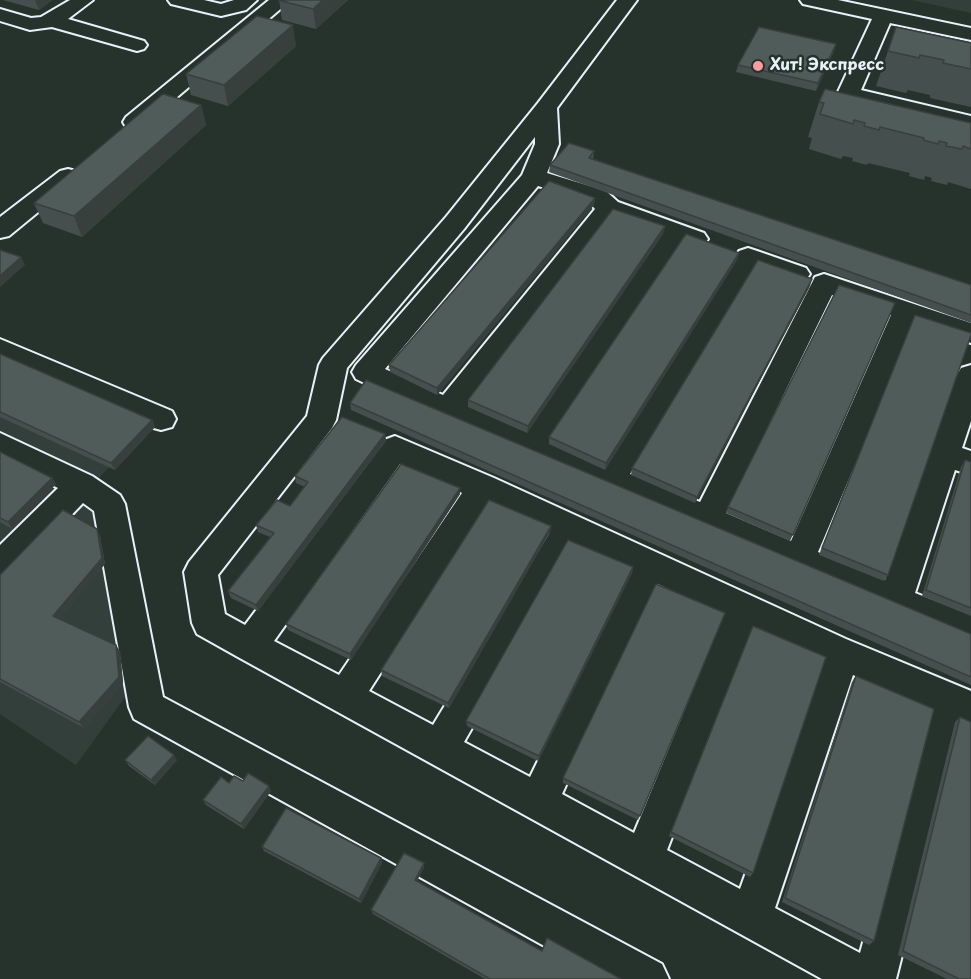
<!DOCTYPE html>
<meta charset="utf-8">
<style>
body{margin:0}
canvas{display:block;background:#26332d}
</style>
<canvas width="971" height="979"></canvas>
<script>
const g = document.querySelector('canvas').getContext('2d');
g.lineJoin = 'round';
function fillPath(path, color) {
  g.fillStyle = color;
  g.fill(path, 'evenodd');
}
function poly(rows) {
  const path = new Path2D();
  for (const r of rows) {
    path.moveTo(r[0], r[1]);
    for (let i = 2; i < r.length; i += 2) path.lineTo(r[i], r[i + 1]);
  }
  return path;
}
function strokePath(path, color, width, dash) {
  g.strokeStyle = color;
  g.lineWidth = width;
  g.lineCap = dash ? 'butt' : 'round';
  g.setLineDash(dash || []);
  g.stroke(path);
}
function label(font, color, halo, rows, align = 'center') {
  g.font = font + ' "Playpen Sans",sans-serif';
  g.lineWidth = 5;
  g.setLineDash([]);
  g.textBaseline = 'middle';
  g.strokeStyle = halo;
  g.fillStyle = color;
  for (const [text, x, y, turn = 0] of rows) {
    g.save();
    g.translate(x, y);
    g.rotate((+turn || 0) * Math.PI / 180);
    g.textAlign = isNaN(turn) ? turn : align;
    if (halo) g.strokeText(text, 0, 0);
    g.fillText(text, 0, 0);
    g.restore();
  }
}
fillPath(poly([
 [912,0,971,0,971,13],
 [0,346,158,416,96,481,133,686,76,765,0,714]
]), '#333f3a');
const minor = poly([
 [70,0,93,0,68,19,144,41,147,45,144,49,137,51,52,27,30,30,0,21,0,9,31,18,41,17,70,0],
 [168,0,204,0,221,4,234,0,257,0,246,10,221,16,171,4,168,0],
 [269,0,291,0,142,127,134,129,126,127,123,122,126,117,269,0],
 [617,0,637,0,557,108,559,144,547,173,606,191,618,202,704,233,708,239,704,245,695,247,681,243,551,440,604,463,739,251,748,248,757,251,806,268,810,274,806,280,797,283,754,268,630,474,700,502,815,277,824,274,971,323,971,343,915,323,818,552,885,580,957,375,961,368,971,365,971,421,962,448,971,451,971,475,955,470,915,593,971,615,971,646,438,418,356,379,352,372,356,365,522,175,535,144,535,137,464,229,347,368,336,420,332,428,218,575,225,614,245,625,384,440,395,436,494,478,846,639,971,691,971,726,961,722,896,979,822,979,238,657,197,634,192,623,184,572,189,562,307,416,319,365,323,358,446,217,538,103,617,0],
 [538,186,588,201,595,209,443,395,385,369,538,186],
 [614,218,661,235,526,430,468,406,614,218],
 [832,295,891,315,791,541,726,513,832,295],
 [400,464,462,493,339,675,274,641,400,464],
 [488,505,549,534,433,725,369,691,488,505],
 [576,546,630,572,530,777,464,742,576,546],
 [658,584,724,615,634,833,562,794,658,584],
 [753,629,822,661,740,889,667,850,753,629],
 [853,675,928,708,860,953,775,908,853,675],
 [800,0,838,0,971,28,971,40,890,23,861,90,971,116,971,130,840,99,837,94,872,19,803,4,800,0],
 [68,169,76,171,80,176,76,181,9,236,0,238,0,217,60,171,68,169],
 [0,339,172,411,176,419,172,427,161,430,150,427,0,360,0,339],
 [0,433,92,476,120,495,125,504,163,697,662,964,669,979,604,979,134,719,129,707,94,511,83,503,12,577,0,581,0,545,58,488,0,459,0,433]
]);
strokePath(minor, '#e8f1f8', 4);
fillPath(minor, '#26332d');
fillPath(poly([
 [3,0,52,0,39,10],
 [279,0,348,0,316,29,282,20],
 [971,43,971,107,930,98,930,95,908,90,906,93,876,86,888,51],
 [836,44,834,51,816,91,736,72,738,65],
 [296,46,228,106,191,95,186,74],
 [819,102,971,123,971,189,948,182,947,185,931,181,932,178,925,176,924,180,909,176,910,173,868,163,867,165,852,161,853,158,843,156,841,159,809,149,812,138,808,137],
 [201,105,206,125,82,237,43,223,34,203],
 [594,151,593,159,971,285,971,323,549,172,550,165],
 [595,198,594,205,437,395,390,372,389,365],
 [665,226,663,234,527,433,468,407,468,400],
 [739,253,737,260,605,470,549,444,549,437],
 [810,286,695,503,631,475,632,468],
 [895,303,790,541,726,513,728,507],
 [912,322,888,575,884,581,819,555],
 [0,354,152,420,155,427,115,470,0,417],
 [350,403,971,634,971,685,351,410],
 [385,434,386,441,258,611,231,598,228,591,270,537,258,532,256,525,290,506,305,487,296,483,295,476],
 [0,452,52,478,56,484,12,529,0,522],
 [965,460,971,462,971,616,922,596,961,467],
 [460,488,460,494,351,660,288,630,286,624],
 [551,526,550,532,449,708,382,676,381,670],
 [100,536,105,564,59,619,120,651,123,683,84,728,0,682,0,575],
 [633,567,632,573,538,761,467,726,466,721],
 [725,613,638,820,563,783,563,778],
 [753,626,753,873,750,877,669,836],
 [856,676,874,941,869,945,782,902,852,682],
 [960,717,971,979,947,979,898,955,955,722],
 [125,760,177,760,155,785,129,766],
 [243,781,271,791,244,829,206,805,203,800,229,783],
 [262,847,381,858,382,863,361,903,264,851],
 [424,863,424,867,417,881,542,951,621,979,485,979,373,914,371,910]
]), '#454f4d');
fillPath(poly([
 [35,0,52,0,39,10],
 [323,0,348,0,316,29,313,9],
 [293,25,296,46,228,106,224,85],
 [836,44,834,51,816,91,818,83],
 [201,105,206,125,82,237,74,216],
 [595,198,594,205,437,395,437,388],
 [665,226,663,234,527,433,528,426],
 [739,253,737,260,605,470,606,463],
 [21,257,25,265,0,287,0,276],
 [812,279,810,286,695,503,697,497],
 [152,420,155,427,115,470,111,463],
 [385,434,386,441,258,611,256,605],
 [52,478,56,484,12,529,8,522],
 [460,488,460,494,351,660,350,654],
 [551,526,550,532,449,708,448,703],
 [97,529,100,536,105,564,57,622,53,616],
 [633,567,632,573,538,761,539,756],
 [116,645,120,651,123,683,84,728,79,722],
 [174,755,177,760,155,785,151,780],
 [269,786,271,791,244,829,241,824],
 [381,858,382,863,361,903,359,899],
 [424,863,424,867,415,884,415,880]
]), '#38403e');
const building = poly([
 [278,0,323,0,313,9,278,0],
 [257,16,293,25,224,85,186,74,257,16],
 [759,27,836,44,818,83,738,65,759,27],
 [896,27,971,43,971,69,943,63,944,60,920,55,919,58,888,51,896,27],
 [825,89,971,123,971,149,963,146,962,149,946,146,947,143,939,141,938,144,923,140,924,138,880,127,879,130,864,126,865,123,854,120,853,124,820,114,824,103,819,102,825,89],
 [163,94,201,105,74,216,34,203,163,94],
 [569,143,594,151,589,158,971,285,971,315,550,165,569,143],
 [549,181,595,198,437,388,389,365,549,181],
 [613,209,665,226,528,426,468,400,613,209],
 [686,234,739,253,606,463,549,437,686,234],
 [0,250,21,257,0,276,0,250],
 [758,260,812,279,697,497,632,468,758,260],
 [839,285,895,303,793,535,728,507,839,285],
 [915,315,971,333,971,335,888,575,822,548,915,315],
 [0,354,152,420,111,463,0,412,0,354],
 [366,380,971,634,971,677,350,403,366,380],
 [342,417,385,434,256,605,228,591,274,533,256,525,277,500,290,506,308,482,295,476,342,417],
 [0,452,52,478,8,522,0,518,0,452],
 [965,460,971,462,971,608,926,590,965,460],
 [401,464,460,488,350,654,286,624,401,464],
 [489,500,551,526,448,703,381,670,489,500],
 [63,510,97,529,102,558,53,616,116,645,119,677,79,722,0,679,0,575,63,510],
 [568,540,633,567,539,756,466,721,568,540],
 [656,584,725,613,640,816,563,778,656,584],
 [753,626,826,657,753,873,671,832,753,626],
 [856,676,934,709,874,941,785,898,856,676],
 [960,717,971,722,971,979,959,979,903,951,960,717],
 [148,736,174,755,151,780,125,760,148,736],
 [248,773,269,786,241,824,203,800,221,777,229,783,234,776,243,781,248,773],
 [286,808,381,858,359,899,262,847,286,808],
 [404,853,424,863,415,880,542,951,547,938,621,979,490,979,371,910,404,853]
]);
fillPath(building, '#505c59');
strokePath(building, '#38403e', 1.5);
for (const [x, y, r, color] of [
 [758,66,6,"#ff9aa2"]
]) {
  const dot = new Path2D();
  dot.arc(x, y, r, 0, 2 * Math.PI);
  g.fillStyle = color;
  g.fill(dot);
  strokePath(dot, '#26332d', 2);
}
label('bold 16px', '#e8f1f8', '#26332d', [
 ["Хит! Экспресс",770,66]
], 'left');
</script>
